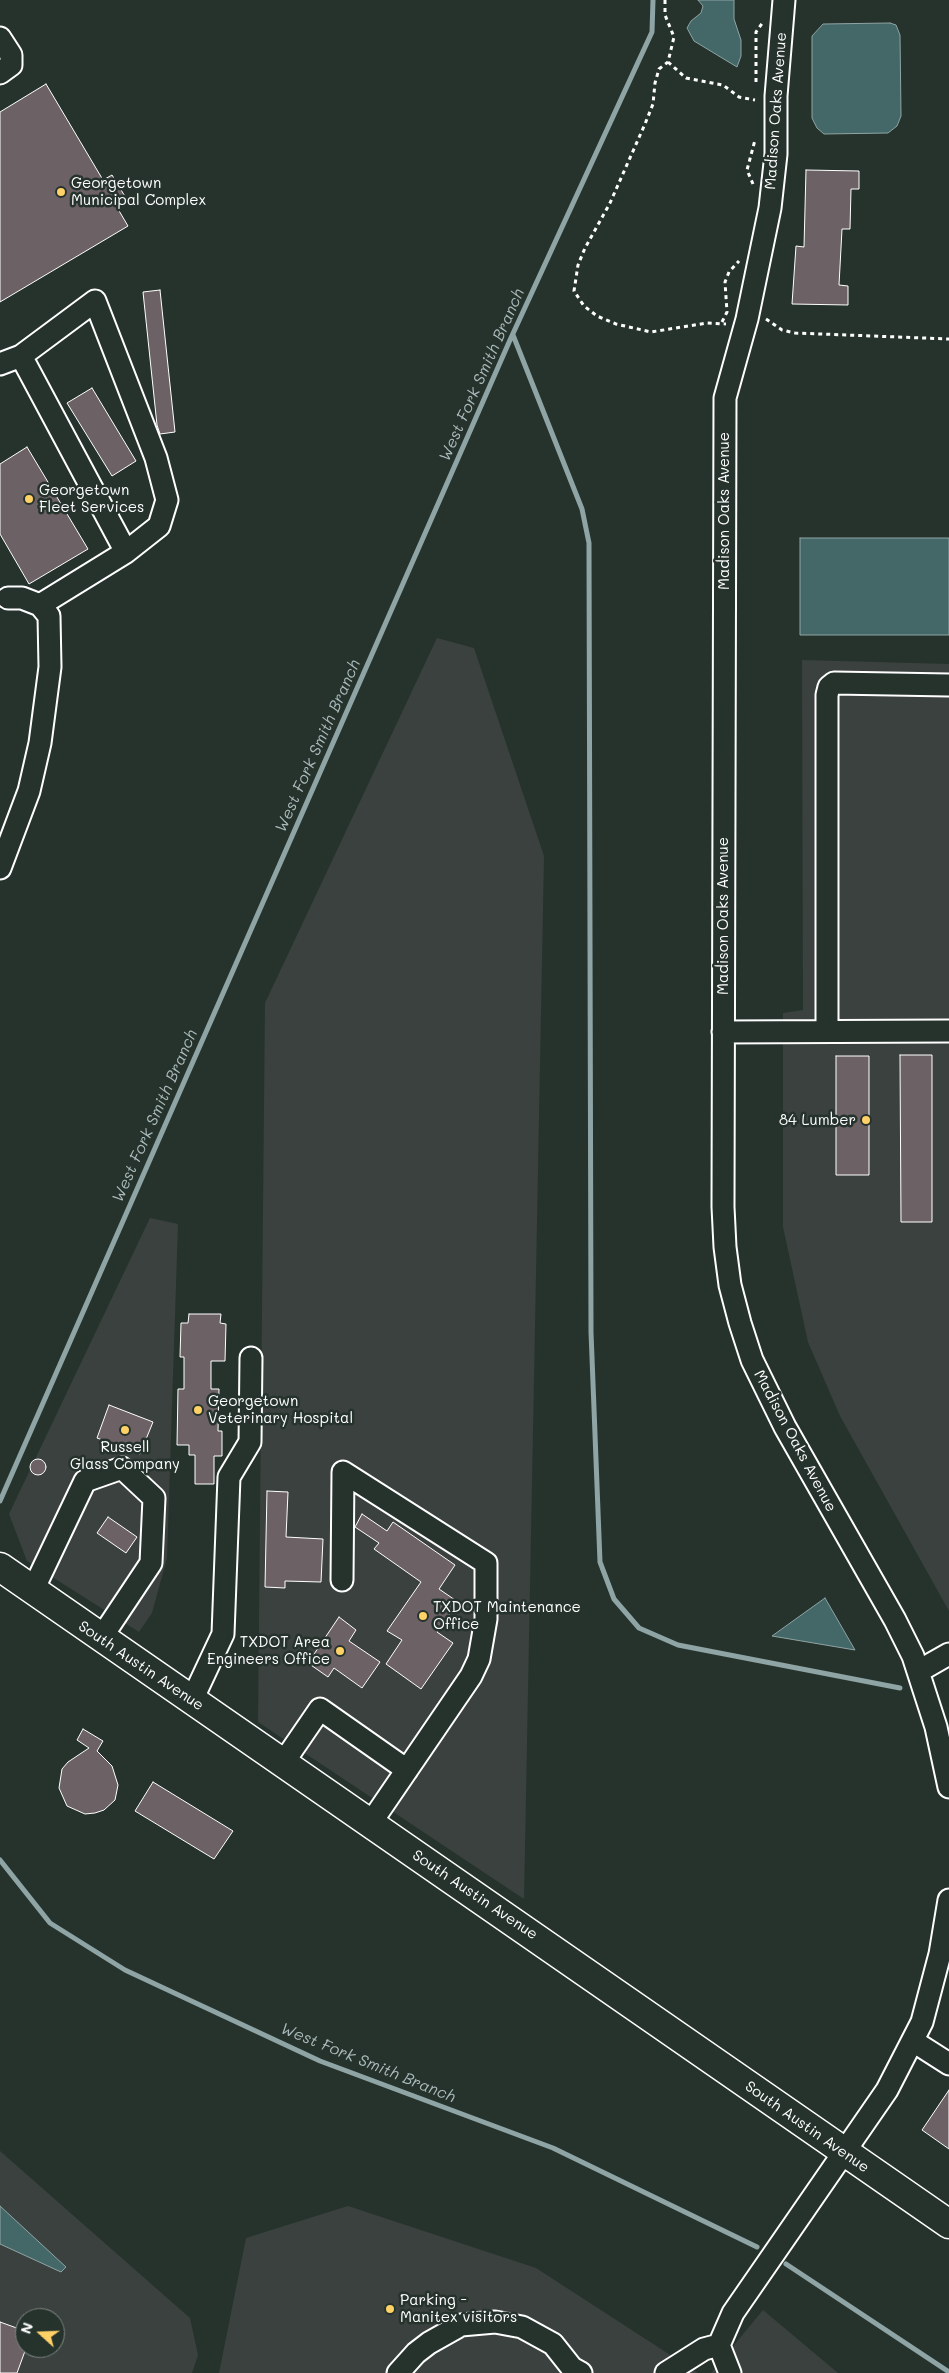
<!DOCTYPE html>
<style>
body{margin:0}
#map{position:relative;width:949px;height:2373px;overflow:hidden;background:#26332d;font-family:Mali,sans-serif}
canvas{display:block}
.north{position:absolute;left:15px;top:2308px;width:50px;height:50px;box-sizing:border-box;background:#26332d;border:1px solid #7d8581;border-radius:50%;rotate:290deg;font-size:14px;font-weight:700;line-height:20px;text-align:center;color:#fff}
.north::after{content:'';display:block;margin:auto;width:18px;height:22px;background:#ffd166;clip-path:polygon(50% 0,100% 100%,50% 72%,0 100%)}
</style>
<div id="map">
<canvas width="949" height="2373"></canvas>
<div class="north">N</div>
</div>
<script>
const g = document.querySelector('canvas').getContext('2d');
g.lineJoin = 'round';
function fillPath(path, color) {
  g.fillStyle = color;
  g.fill(path, 'evenodd');
}
function poly(rows) {
  const path = new Path2D();
  for (const r of rows) {
    if (r.length === 3) {
      path.moveTo(r[0] + r[2], r[1]);
      path.arc(r[0], r[1], r[2], 0, 2 * Math.PI);
      continue;
    }
    path.moveTo(r[0], r[1]);
    for (let i = 2; i < r.length; i += 2) path.lineTo(r[i], r[i + 1]);
  }
  return path;
}
function strokePath(path, color, width, dash) {
  g.strokeStyle = color;
  g.lineWidth = width;
  g.lineCap = dash ? 'butt' : 'round';
  g.setLineDash(dash || []);
  g.stroke(path);
}
function label(font, color, halo, rows, align = 'center') {
  g.font = font + ' Mali,sans-serif';
  g.lineWidth = 5;
  g.setLineDash([]);
  g.textBaseline = 'middle';
  g.strokeStyle = halo;
  g.fillStyle = color;
  for (const [text, x, y, turn = 0] of rows) {
    g.save();
    g.translate(x, y);
    g.rotate((+turn || 0) * Math.PI / 180);
    g.textAlign = isNaN(turn) ? turn : align;
    if (halo) g.strokeText(text, 0, 0);
    g.fillText(text, 0, 0);
    g.restore();
  }
}
fillPath(poly([
 [437,638,474,648,544,856,524,1899,258,1722,265,1003],
 [802,660,949,664,949,1611,840,1416,808,1342,783,1227,783,1013,803,1010],
 [150,1218,178,1224,167,1558,152,1613,139,1632,27,1561,9,1514],
 [0,2151,190,2318,198,2355,192,2373,0,2373],
 [25,2318,55,2318,55,2348,25,2348],
 [348,2206,536,2268,698,2373,219,2373,246,2238],
 [763,2310,838,2373,711,2373]
]), '#3b413e');
const water = poly([
 [698,0,734,0,734,19,741,40,741,56,737,67,694,41,687,28,691,21,701,13,703,6,698,0],
 [890,23,896,25,900,35,901,116,897,126,888,133,824,134,817,128,812,118,812,36,823,24,890,23],
 [800,538,949,538,949,635,800,635,800,538],
 [825,1598,855,1650,772,1636,825,1598],
 [0,2206,66,2267,61,2272,0,2244,0,2206]
]);
fillPath(water, '#446868');
strokePath(water, '#8fa4a4', 1);
strokePath(poly([
 [513,335,582,509,589,543,591,1332,600,1562,614,1599,639,1628,678,1645,900,1688],
 [0,1501,510,340,652,32,653,0],
 [0,1860,50,1923,125,1970,320,2061,553,2148,757,2247],
 [786,2264,949,2372]
]), '#8fa4a4', 5);
const building = poly([
 [46,84,103,180,112,175,129,203,118,209,128,226,0,302,0,112,46,84],
 [806,170,859,171,859,189,851,189,850,229,842,229,839,285,848,286,848,305,792,304,796,246,804,247,806,170],
 [160,290,175,432,160,434,157,425,143,292,160,290],
 [92,388,136,461,112,476,67,403,92,388],
 [27,447,88,549,29,584,0,534,0,464,27,447],
 [900,1055,932,1055,932,1222,901,1222,900,1055],
 [836,1056,869,1056,869,1175,836,1175,836,1056],
 [189,1314,221,1314,220,1323,226,1324,225,1361,211,1361,211,1389,219,1389,218,1431,222,1431,222,1456,214,1456,214,1484,195,1484,195,1455,189,1455,189,1445,177,1445,178,1389,184,1389,184,1357,180,1357,181,1323,188,1323,189,1314],
 [109,1405,153,1422,140,1454,97,1438,109,1405],
 [38,1467,8],
 [267,1491,288,1492,286,1537,323,1539,321,1582,285,1581,285,1588,265,1587,267,1491],
 [362,1514,387,1531,393,1522,455,1565,439,1589,458,1602,437,1632,453,1643,421,1689,386,1664,402,1640,387,1631,421,1582,374,1549,379,1543,355,1527,362,1514],
 [108,1517,137,1537,126,1553,97,1533,108,1517],
 [339,1617,356,1630,349,1641,380,1662,362,1688,334,1668,328,1677,308,1663,339,1617],
 [83,1729,103,1741,97,1751,112,1766,118,1785,115,1800,104,1810,95,1813,85,1814,67,1806,59,1788,62,1769,68,1762,89,1748,77,1740,83,1729],
 [153,1782,233,1831,214,1859,135,1811,153,1782],
 [949,2090,949,2149,922,2130,949,2090],
 [0,2322,25,2331,25,2351,17,2373,0,2373,0,2322]
]);
fillPath(building, '#6c6266');
strokePath(building, '#fff', 1);
const minor = poly([
 [784,0,776,96,776,154,770,208,747,319,725,398,723,1207,725,1247,730,1285,740,1323,752,1360,785,1427,895,1620,913,1656,936,1727,949,1787],
 [0,38,11,55,11,65,0,73],
 [21,356,126,552],
 [0,364,21,356,95,301,156,458,167,500,159,526,126,552,40,605],
 [0,868,29,791,40,743,50,667,49,616,40,605,22,598,8,598],
 [827,1031,827,695,829,687,834,683,949,685],
 [723,1032,949,1031],
 [342,1580,343,1472,486,1563,486,1619,479,1659,471,1676,370,1824],
 [33,1590,85,1481,122,1468,154,1498,151,1563,101,1638],
 [919,1671,949,1654],
 [192,1700,223,1634,229,1477,250,1442,251,1358],
 [283,1763,320,1709,407,1770],
 [913,2041,949,2064],
 [398,2373,416,2353,429,2343,461,2325,495,2322,522,2327,553,2344,572,2368,581,2373],
 [666,2373,704,2349,719,2345],
 [730,2373,719,2345,733,2313,887,2090,922,2022,940,1954,949,1900]
]);
const major = poly([
 [0,1567,949,2224]
]);
strokePath(minor, '#fff', 25);
strokePath(major, '#fff', 31);
strokePath(poly([
 [665,0,665,15,674,37,668,62,659,69,655,83,653,104,645,124,610,203,585,248,578,265,574,291,584,306,597,316,616,324,651,332,707,323,726,324],
 [668,62,686,78,723,85,739,97,755,100],
 [756,82,756,32,763,22],
 [753,184,747,170,755,140],
 [766,319,782,330,795,333,949,339],
 [722,322,727,312,725,282,729,272,739,261]
]), '#fff', 3, [4, 4]);
strokePath(minor, '#26332d', 21);
strokePath(major, '#26332d', 28);
for (const [x, y, r, color] of [
 [61,192,5,"#ffd166"],
 [29,499,5,"#ffd166"],
 [866,1120,5,"#ffd166"],
 [198,1410,5,"#ffd166"],
 [125,1430,5,"#ffd166"],
 [423,1616,5,"#ffd166"],
 [340,1651,5,"#ffd166"],
 [390,2309,5,"#ffd166"]
]) {
  const dot = new Path2D();
  dot.arc(x, y, r, 0, 2 * Math.PI);
  g.fillStyle = color;
  g.fill(dot);
  strokePath(dot, '#26332d', 2);
}
label('15px', '#fff', '#26332d', [
 ["Madison Oaks Avenue",776,111,-86],
 ["Madison Oaks Avenue",724,511,-90],
 ["Madison Oaks Avenue",723,916,-90],
 ["Madison Oaks Avenue",795,1441,62],
 ["South Austin Avenue",141,1666,34],
 ["South Austin Avenue",475,1895,34],
 ["South Austin Avenue",807,2127,35]
]);
label('15px', '#fff', '#26332d', [
 ["Georgetown",71,183],
 ["Municipal Complex",71,200],
 ["Georgetown",39,490],
 ["Fleet Services",39,507],
 ["84 Lumber",856,1120,"right"],
 ["Georgetown",208,1401],
 ["Veterinary Hospital",208,1418],
 ["Russell",125,1447,"center"],
 ["Glass Company",125,1464,"center"],
 ["TXDOT Maintenance",433,1607],
 ["Office",433,1624],
 ["TXDOT Area",330,1642,"right"],
 ["Engineers Office",330,1659,"right"],
 ["Parking -",400,2300],
 ["Manitex visitors",400,2317]
], 'left');
label('italic 16px', '#abbbbb', '#26332d', [
 ["West Fork Smith Branch",482,375,-66],
 ["West Fork Smith Branch",318,746,-66],
 ["West Fork Smith Branch",155,1116,-66],
 ["West Fork Smith Branch",368,2063,22]
]);
</script>
